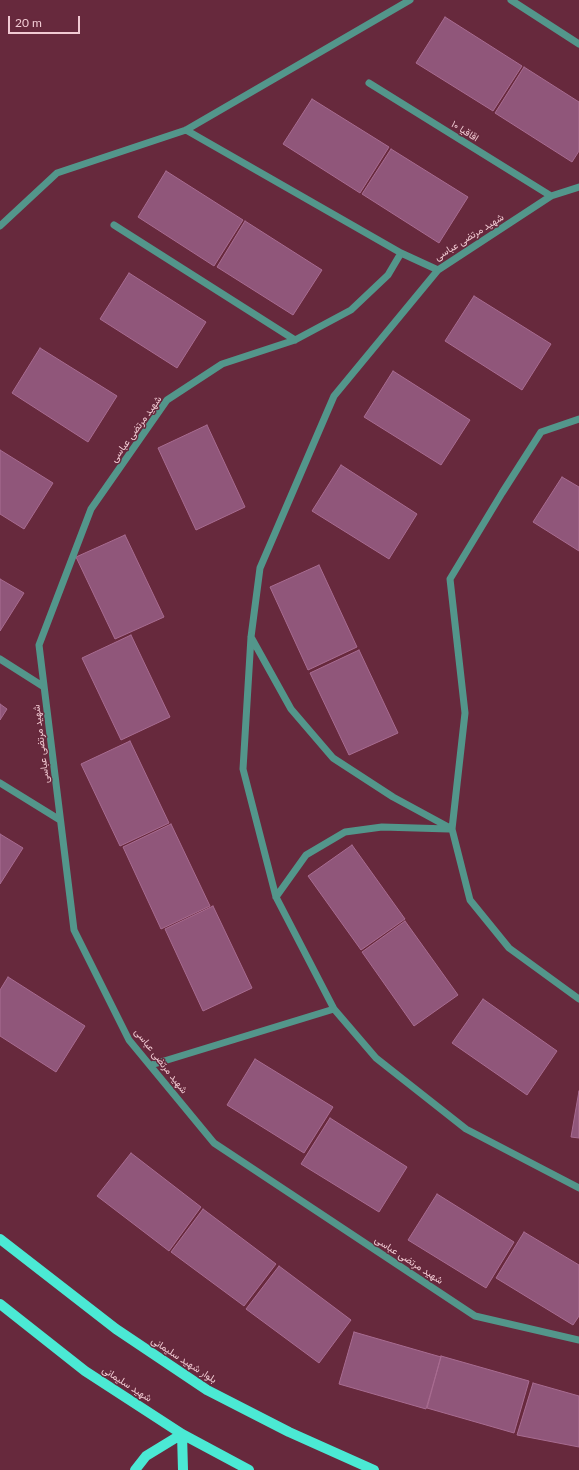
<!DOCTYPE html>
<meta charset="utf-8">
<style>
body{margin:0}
#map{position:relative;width:579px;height:1470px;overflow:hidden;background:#67293d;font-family:Lato,sans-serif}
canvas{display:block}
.scale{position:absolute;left:8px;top:16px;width:72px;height:18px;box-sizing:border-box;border:2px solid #f1cad3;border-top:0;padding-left:5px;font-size:12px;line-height:14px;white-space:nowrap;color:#f1cad3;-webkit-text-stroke:3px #67293d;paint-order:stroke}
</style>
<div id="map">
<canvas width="579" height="1470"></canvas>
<div class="scale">20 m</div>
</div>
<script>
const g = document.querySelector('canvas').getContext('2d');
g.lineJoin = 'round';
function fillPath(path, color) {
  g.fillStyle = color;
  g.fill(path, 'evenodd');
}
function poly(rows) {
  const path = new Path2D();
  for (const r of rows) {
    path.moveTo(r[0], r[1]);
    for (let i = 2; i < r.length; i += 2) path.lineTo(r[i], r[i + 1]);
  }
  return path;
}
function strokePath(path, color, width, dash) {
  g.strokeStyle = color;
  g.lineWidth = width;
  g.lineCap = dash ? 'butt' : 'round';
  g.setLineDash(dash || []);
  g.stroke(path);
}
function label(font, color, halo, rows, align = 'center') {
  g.font = font + ' Lato,Vazirmatn,sans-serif';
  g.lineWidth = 3;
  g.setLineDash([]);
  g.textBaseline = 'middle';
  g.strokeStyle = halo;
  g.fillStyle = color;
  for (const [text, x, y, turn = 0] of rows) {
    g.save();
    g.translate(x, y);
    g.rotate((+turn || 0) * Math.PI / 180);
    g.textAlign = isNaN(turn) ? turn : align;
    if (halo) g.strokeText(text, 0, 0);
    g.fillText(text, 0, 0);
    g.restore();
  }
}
const building = poly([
 [445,17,522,66,493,111,416,63,445,17],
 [524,67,579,102,579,151,572,162,495,113,524,67],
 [312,99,389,147,360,193,283,144,312,99],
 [391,149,468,197,439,243,362,194,391,149],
 [166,171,243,220,214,266,138,217,166,171],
 [245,221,322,270,293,315,217,267,245,221],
 [129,273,206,322,177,368,100,319,129,273],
 [474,296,551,344,522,390,445,341,474,296],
 [40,348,117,396,88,442,12,393,40,348],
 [393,371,470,420,441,465,364,417,393,371],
 [207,425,245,507,196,530,158,448,207,425],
 [0,450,53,483,24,529,0,514,0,450],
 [341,465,417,514,389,559,312,511,341,465],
 [562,477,579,487,579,551,533,522,562,477],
 [125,535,164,617,115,639,76,557,125,535],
 [319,565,357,647,308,670,270,587,319,565],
 [0,579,24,593,0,631,0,579],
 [131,635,170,717,121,740,82,658,131,635],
 [359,650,398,733,349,755,310,673,359,650],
 [0,704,7,709,0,720,0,704],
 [130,741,169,823,120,846,81,764,130,741],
 [171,824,210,906,161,929,123,847,171,824],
 [0,834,23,848,0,884,0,834],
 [352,845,405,919,361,950,308,876,352,845],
 [213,906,252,988,203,1011,165,929,213,906],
 [405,921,458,995,414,1026,362,952,405,921],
 [8,977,85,1026,56,1072,0,1036,0,990,8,977],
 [483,999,557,1051,527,1095,452,1043,483,999],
 [255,1059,333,1107,304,1153,227,1105,255,1059],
 [579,1091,579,1138,571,1137,579,1091],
 [330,1118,407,1167,379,1212,301,1164,330,1118],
 [131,1153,201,1207,169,1251,97,1196,131,1153],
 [437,1194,514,1242,486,1288,408,1240,437,1194],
 [203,1209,276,1264,244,1306,171,1252,203,1209],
 [524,1232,579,1265,579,1316,573,1325,496,1278,524,1232],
 [279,1266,351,1320,319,1363,246,1309,279,1266],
 [354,1332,441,1357,426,1409,339,1384,354,1332],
 [441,1356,529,1381,514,1433,427,1408,441,1356],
 [533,1383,579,1396,579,1447,517,1435,533,1383]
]);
fillPath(building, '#90567a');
strokePath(building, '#a86c91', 1);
strokePath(poly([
 [511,0,579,44],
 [369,83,551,196],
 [186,130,401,253],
 [579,187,551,196,438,270,401,253,388,275,351,310,295,340,222,364,167,400,91,509,39,645,74,930,129,1040,214,1143,475,1316,579,1340],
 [114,225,295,340],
 [0,226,57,173,186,130,410,0],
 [438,270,334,396,260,568,251,637,243,769,276,897,334,1009,376,1058,466,1129,579,1188],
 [579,419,541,432,502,493,450,579,465,713,452,829,470,900,509,948,579,999],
 [251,637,291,709,333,758,393,797,452,829],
 [0,659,44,687],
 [0,783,60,820],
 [276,897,306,855,345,832,382,827,449,829],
 [151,1065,334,1009]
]), '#53968b', 7);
strokePath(poly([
 [0,1239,116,1329,207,1390,289,1432,374,1470],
 [0,1304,85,1371,182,1434,249,1470],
 [135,1470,146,1456,182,1434,183,1470]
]), '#4be9d4', 10);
label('10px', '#f1cad3', '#67293d', [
 ["اقاقیا ۱۰",465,131,32],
 ["شهید مرتضی عباسی",469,237,-32],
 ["شهید مرتضی عباسی",136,429,-54],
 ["شهید مرتضی عباسی",41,744,-97],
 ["شهید مرتضی عباسی",161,1061,52],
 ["شهید مرتضی عباسی",409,1260,33],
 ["بلوار شهید سلیمانی",184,1360,33],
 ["شهید سلیمانی",127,1384,33]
]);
</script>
